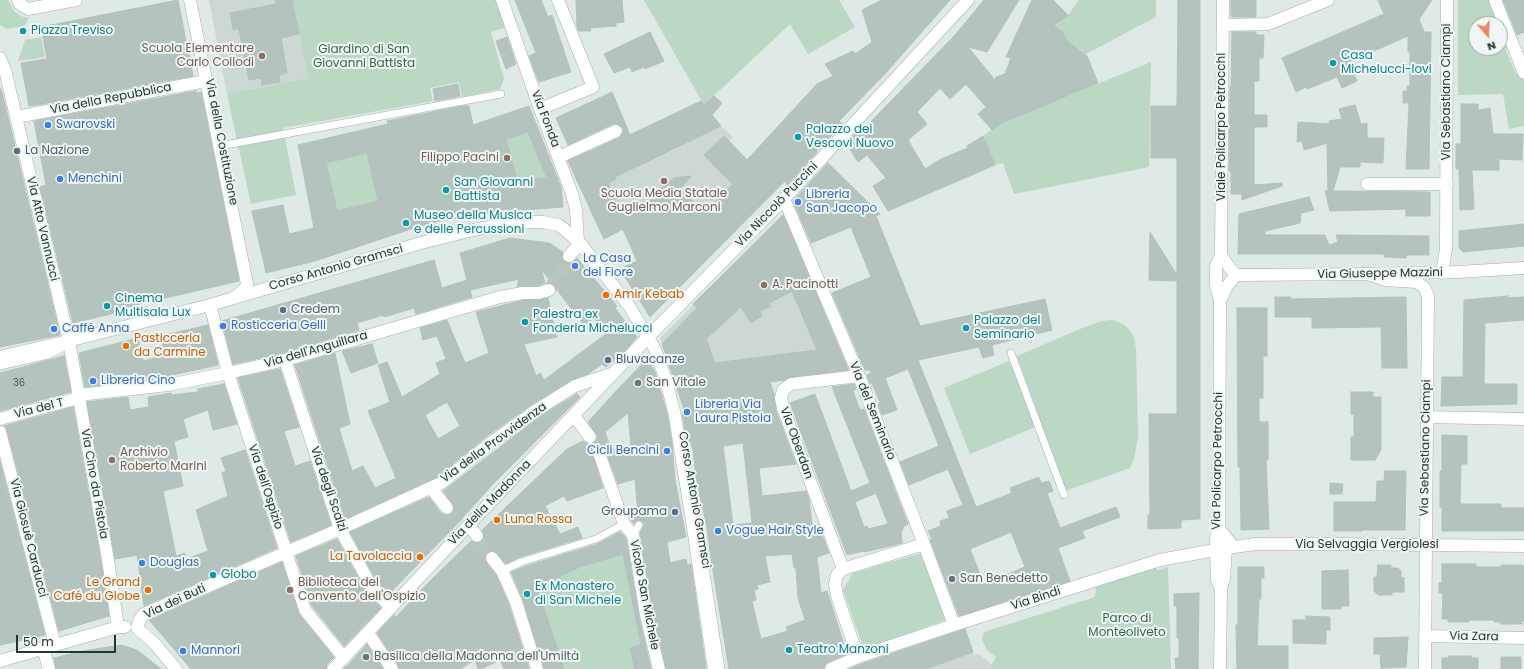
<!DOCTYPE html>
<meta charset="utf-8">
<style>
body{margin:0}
#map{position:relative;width:1524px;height:669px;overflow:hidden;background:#dfe9e5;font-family:Poppins,sans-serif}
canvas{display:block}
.north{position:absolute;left:1468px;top:16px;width:40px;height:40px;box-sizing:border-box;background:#eff6f3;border:1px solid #9daaa6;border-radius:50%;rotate:161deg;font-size:11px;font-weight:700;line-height:16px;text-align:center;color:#223732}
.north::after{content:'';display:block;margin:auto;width:14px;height:18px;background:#e38a63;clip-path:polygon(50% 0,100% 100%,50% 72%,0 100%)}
.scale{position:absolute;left:16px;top:635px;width:100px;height:18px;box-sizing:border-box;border:2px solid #223732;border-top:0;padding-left:5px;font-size:12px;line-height:14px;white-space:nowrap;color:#223732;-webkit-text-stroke:3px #eff6f3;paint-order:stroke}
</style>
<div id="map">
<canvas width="1524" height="669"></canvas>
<div class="north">N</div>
<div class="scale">50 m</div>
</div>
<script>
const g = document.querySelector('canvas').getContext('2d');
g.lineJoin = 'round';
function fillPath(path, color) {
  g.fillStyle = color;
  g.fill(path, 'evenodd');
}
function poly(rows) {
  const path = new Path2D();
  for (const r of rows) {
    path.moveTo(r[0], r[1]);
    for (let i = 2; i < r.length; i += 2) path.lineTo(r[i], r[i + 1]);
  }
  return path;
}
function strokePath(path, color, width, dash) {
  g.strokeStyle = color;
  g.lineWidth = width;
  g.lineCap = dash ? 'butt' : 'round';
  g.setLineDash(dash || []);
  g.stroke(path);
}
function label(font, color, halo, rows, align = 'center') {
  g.font = font + ' Poppins,sans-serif';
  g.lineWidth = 4;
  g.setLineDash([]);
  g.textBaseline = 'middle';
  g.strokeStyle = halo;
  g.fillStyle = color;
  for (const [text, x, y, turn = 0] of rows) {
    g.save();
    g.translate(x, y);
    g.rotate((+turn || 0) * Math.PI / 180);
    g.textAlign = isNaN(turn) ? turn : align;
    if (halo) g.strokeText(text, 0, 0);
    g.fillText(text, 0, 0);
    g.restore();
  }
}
fillPath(poly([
 [209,0,292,0,308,78,227,94],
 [714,96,722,103,712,115,721,126,733,137,729,141,748,160,739,192,637,261,623,229,604,239,567,159,589,148,591,152,701,101,704,105],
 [786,213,851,372,725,387,683,406,660,338],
 [973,652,974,656,979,654,991,664,989,669,926,669]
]), '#cdd8d4');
fillPath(poly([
 [0,0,8,0,14,11,23,17,29,18,24,26,7,29,0,25],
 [292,0,496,0,505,28,491,32,504,79,500,89,462,97,459,82,430,88,433,101,283,128,296,195,251,204,227,94,308,78],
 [644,0,839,0,855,27,808,54,790,24,704,105],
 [1079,0,1156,0,1156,17,1086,54,1065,39,1066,37,1061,31,1051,30,1068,15],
 [1458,0,1490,0,1510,47,1505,49,1507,53,1516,74,1521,72,1524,81,1524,126,1509,129,1503,94,1458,95],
 [1476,24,1500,24,1500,48,1476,48],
 [41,37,45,57,18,61,25,40],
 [1151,62,1149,167,1014,194,1003,163,995,165,985,141,984,135,1000,124],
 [528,132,547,178,517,179,506,139],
 [367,153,378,201,337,211,326,163],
 [1112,320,1123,324,1127,327,1134,337,1136,349,1138,436,1134,459,1130,468,1065,491,1017,356,1080,329,1101,321],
 [1009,361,1036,427,970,454,944,388],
 [922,553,945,620,864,649,843,590,853,573],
 [623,554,641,645,635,669,564,669,537,587,580,567],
 [1156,567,1157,570,1168,567,1171,669,989,669,996,657,988,651,985,646,982,639,984,632,1095,597,1096,586]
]), '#bad8c4');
const building = poly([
 [178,0,193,76,31,106,31,105,29,106,21,63,47,59,41,27,178,0],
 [276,0,292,0,299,34,281,38,287,73,279,75,280,82,262,85,261,78,249,80,239,29,233,30,230,13,276,4,276,0],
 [515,0,541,0,548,17,552,15,571,72,539,82,529,56,536,53,515,0],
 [576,0,622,0,624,22,616,23,616,26,590,28,591,31,579,31,577,27,576,0],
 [882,0,950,0,883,76,839,121,843,124,816,151,817,152,787,185,785,181,650,317,620,269,637,261,623,229,604,239,568,161,619,138,623,132,623,128,617,124,613,124,568,145,556,118,612,92,630,135,701,101,704,105,714,96,722,103,712,115,721,126,615,177,616,179,608,183,618,206,623,204,628,215,648,204,657,192,674,178,692,176,680,188,704,213,733,184,718,170,704,155,724,136,747,160,817,84,833,76,825,64,853,51,855,54,872,42,862,10,882,0],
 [984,0,1019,0,987,52,968,47,995,80,996,77,1005,74,1011,58,1006,57,1032,0,1053,0,1068,15,1054,26,1064,33,1063,35,1066,37,1065,39,1087,56,1098,83,1000,124,992,130,978,114,986,107,966,84,950,99,940,88,917,112,927,124,908,140,925,169,941,159,968,148,967,146,983,136,995,165,888,211,873,186,886,178,867,155,858,162,846,143,855,134,857,136,956,34,984,0],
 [1178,0,1200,0,1200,519,1181,520,1181,528,1148,529,1148,515,1150,515,1149,414,1177,414,1177,281,1149,280,1150,232,1177,275,1177,158,1151,158,1151,106,1177,106,1178,0],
 [1231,0,1256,0,1256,17,1232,17,1232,16,1231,16,1231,0],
 [1378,0,1432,0,1419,19,1424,32,1431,32,1429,169,1406,169,1409,103,1403,103,1403,91,1407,91,1407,86,1410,86,1410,52,1408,52,1408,36,1349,62,1357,81,1342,88,1337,77,1307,89,1306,87,1296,92,1282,58,1384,14,1378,0],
 [1503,0,1524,0,1524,32,1517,35,1503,0],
 [650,32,664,61,645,69,644,67,632,72,630,67,614,73,604,54,650,32],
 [1232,32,1256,32,1256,35,1264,35,1263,58,1259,58,1259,81,1254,81,1254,115,1267,115,1267,127,1254,127,1254,185,1282,183,1282,186,1242,200,1242,194,1231,194,1231,171,1229,171,1230,86,1231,86,1232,32],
 [507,37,516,64,506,69,496,41,507,37],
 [458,84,460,96,435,101,433,89,458,84],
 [0,88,2,92,60,335,0,347,0,88],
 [196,91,196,93,201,92,239,281,135,305,136,308,73,323,40,187,46,185,34,121,196,91],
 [1461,104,1478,104,1478,110,1490,108,1493,134,1523,134,1522,160,1499,159,1499,170,1472,170,1474,209,1460,210,1459,169,1456,169,1456,144,1461,144,1461,104],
 [1355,105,1361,124,1367,123,1367,138,1384,138,1383,163,1360,162,1360,167,1340,167,1333,191,1430,192,1430,216,1406,216,1406,209,1330,211,1325,191,1328,191,1327,143,1304,150,1302,141,1297,142,1298,122,1330,124,1329,121,1342,119,1339,109,1355,105],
 [462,106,469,106,473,125,529,106,561,187,563,207,499,212,439,221,411,229,315,261,266,273,252,211,283,205,289,234,314,228,298,145,388,124,387,121,462,106],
 [528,132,547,178,517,179,506,139,528,132],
 [367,153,378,201,337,211,326,163,367,153],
 [828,163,880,214,876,216,920,326,1045,299,1052,330,992,345,994,355,983,358,979,347,918,360,976,507,1012,493,1010,488,1039,477,1041,483,1049,481,1053,491,1047,493,1060,528,1116,507,1120,517,1082,531,1085,538,1058,548,1070,581,959,616,930,540,932,539,928,531,941,526,940,521,949,518,947,511,963,505,948,469,909,485,900,462,939,446,908,369,885,378,897,410,882,415,878,404,880,403,872,383,870,384,867,375,871,373,870,370,865,370,832,293,871,277,851,227,811,243,793,201,828,163],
 [1011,532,1025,567,984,584,970,549,1011,532],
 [1309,197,1314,210,1301,213,1300,223,1265,231,1265,235,1325,235,1329,245,1338,242,1336,235,1429,236,1429,255,1406,255,1406,258,1384,257,1384,254,1238,254,1239,214,1309,197],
 [783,215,848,370,790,377,784,380,770,382,774,394,776,411,796,464,759,468,762,496,806,491,809,499,812,525,818,524,829,553,817,557,821,593,827,591,847,654,828,662,825,665,824,669,729,669,711,559,707,527,696,478,693,450,690,441,687,441,682,413,685,412,662,344,697,308,693,304,783,215],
 [792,291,817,350,715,363,706,339,741,307,751,323,762,316,760,311,771,306,769,303,792,291],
 [743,443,752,523,733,525,723,446,743,443],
 [792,554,794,568,796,568,798,598,805,620,786,627,788,631,761,639,752,601,756,600,754,590,758,589,757,585,770,582,765,556,792,554],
 [1524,224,1524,246,1463,252,1459,248,1459,231,1524,224],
 [510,238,549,243,563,252,562,259,567,263,572,263,577,258,617,306,615,308,637,337,623,353,606,367,602,364,588,374,571,380,531,405,490,434,437,477,345,519,295,365,335,353,350,424,339,428,352,471,363,466,375,488,396,478,368,411,390,402,378,365,387,362,402,397,440,374,436,363,446,359,437,336,423,340,420,328,447,320,465,363,489,353,476,312,524,300,539,300,548,298,557,337,524,344,536,376,540,373,544,380,606,334,594,318,584,325,541,269,545,283,538,286,517,286,519,279,470,290,472,297,416,314,414,308,384,317,383,315,357,323,359,330,283,353,233,364,222,321,434,260,442,288,467,280,460,253,510,238],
 [447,402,460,426,438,439,425,415,447,402],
 [1508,296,1507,298,1524,297,1524,320,1485,323,1484,384,1517,384,1517,404,1441,406,1442,377,1463,377,1464,300,1508,296],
 [1275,297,1291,297,1291,299,1406,297,1407,368,1382,368,1381,327,1312,328,1312,317,1275,317,1275,297],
 [1237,308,1267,308,1267,356,1263,356,1263,398,1259,398,1259,419,1260,422,1268,422,1268,460,1266,460,1269,529,1241,530,1240,467,1238,467,1237,308],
 [208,325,218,365,154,379,85,387,79,353,138,338,143,361,166,355,160,336,208,325],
 [372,344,378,363,351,373,342,351,372,344],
 [64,356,71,392,0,411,0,373,64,356],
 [647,359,655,372,667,413,672,443,675,480,686,537,667,542,670,563,686,559,687,565,691,564,706,669,666,669,653,614,640,533,644,525,643,522,639,520,636,521,634,524,629,517,638,514,635,479,618,484,607,454,605,450,601,449,595,451,593,455,603,488,567,501,564,496,545,506,560,534,578,527,582,538,520,557,506,564,494,551,488,552,485,556,486,562,496,575,509,605,529,669,504,669,500,660,481,669,478,669,475,660,460,669,399,669,398,665,377,633,394,615,396,617,432,579,471,541,477,543,482,542,484,536,482,530,567,449,583,441,587,444,595,443,597,436,588,422,618,389,647,359],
 [628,413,631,445,611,449,605,432,628,413],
 [280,369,299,427,284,431,295,466,310,461,331,525,291,542,238,378,280,369],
 [224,384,237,424,213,430,208,410,183,419,188,437,174,441,183,486,163,491,176,556,185,553,186,559,208,551,196,510,228,496,222,473,226,471,221,458,245,450,277,548,144,606,137,555,115,559,87,402,128,397,130,410,149,407,148,397,171,393,171,395,198,392,198,389,224,384],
 [854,384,856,389,853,391,860,410,864,409,908,524,904,526,901,533,902,543,865,552,864,551,847,555,790,403,815,394,851,491,870,483,832,387,854,384],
 [876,493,888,524,868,529,867,526,864,527,855,502,876,493],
 [1351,392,1373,392,1373,397,1381,397,1381,450,1375,460,1351,460,1351,437,1354,437,1354,414,1351,415,1351,392],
 [577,394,580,397,492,485,458,523,389,594,376,580,350,532,429,497,441,513,445,515,451,514,454,511,454,506,443,491,539,417,577,394],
 [73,407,101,561,109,616,59,631,7,430,4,426,73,407],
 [1442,435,1467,436,1467,464,1461,464,1460,504,1501,504,1501,508,1524,508,1524,531,1442,531,1442,507,1440,507,1440,471,1442,471,1442,435],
 [0,462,45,635,0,645,0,462],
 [1385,471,1406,471,1405,530,1362,530,1362,531,1334,531,1334,502,1376,502,1377,481,1384,481,1385,471],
 [1330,483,1343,484,1342,494,1330,494,1330,483],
 [620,532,626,538,639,616,651,669,635,669,630,648,641,645,623,554,580,567,537,587,564,669,544,669,523,600,511,572,523,567,597,544,620,532],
 [337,539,364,588,381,608,344,646,312,606,296,556,337,539],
 [282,562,299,614,334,657,327,664,326,669,191,669,149,620,282,562],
 [1442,564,1476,564,1476,567,1501,567,1501,565,1522,565,1522,566,1524,566,1524,621,1522,621,1522,624,1500,624,1500,622,1494,622,1494,620,1469,620,1469,622,1448,622,1448,619,1442,619,1443,593,1439,593,1439,583,1442,583,1442,564],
 [1378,565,1391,565,1391,568,1398,568,1401,571,1401,577,1404,578,1404,592,1392,592,1392,595,1378,595,1374,591,1374,577,1377,577,1378,565],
 [1238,567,1264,567,1264,578,1261,578,1261,599,1259,599,1257,646,1288,646,1288,669,1237,669,1236,625,1238,625,1238,567],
 [1348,570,1349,606,1341,606,1341,609,1322,609,1322,571,1348,570],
 [1199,593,1198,669,1176,669,1175,658,1179,658,1179,638,1177,638,1177,606,1174,606,1174,594,1199,593],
 [1306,616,1330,617,1330,630,1326,630,1326,644,1293,643,1293,620,1306,620,1306,616],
 [965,629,973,652,926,669,849,669,861,664,965,629],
 [1408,637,1406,667,1381,668,1380,654,1374,654,1374,638,1408,637],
 [367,644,383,669,343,669,349,664,367,644],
 [121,645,137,650,161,669,56,669,54,658,83,651,121,645],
 [1449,656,1471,656,1471,658,1478,658,1478,669,1442,669,1442,658,1449,658,1449,656],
 [1501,657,1521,657,1521,669,1501,669,1501,657]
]);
fillPath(building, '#b5c3be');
strokePath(building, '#b2c1bc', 1);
strokePath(poly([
 [549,290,569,256],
 [590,437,600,456],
 [447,508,458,523],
 [477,536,492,558]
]), '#b9c5c1', 12, [12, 6]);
const lane = poly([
 [220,146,501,94],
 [1011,353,1064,495],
 [0,366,48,355,62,348,67,343],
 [633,535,639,525],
 [700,535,721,669],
 [502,571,521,562,596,539,624,524]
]);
const street = poly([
 [190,0,247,284,245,289,235,297],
 [1495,0,1524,73],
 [1223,25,1268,24,1328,0],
 [0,58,5,70,69,341,108,560,118,627],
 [540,109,593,87,558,0],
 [16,117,206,81],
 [559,157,616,131],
 [1367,184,1447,184],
 [784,199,859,376,924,544,954,625],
 [1221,255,1229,267,1236,275,1375,274],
 [569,256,580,243],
 [1399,273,1458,272,1524,268],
 [1442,273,1446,249,1447,0],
 [1368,274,1386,280,1416,282,1424,287,1428,296,1425,669],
 [1220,301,1227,286,1236,275],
 [210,305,228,373,305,610,344,658],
 [285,360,340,529,370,584,391,608],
 [79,395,168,385,228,373,285,360,500,297,523,293,539,293,549,290],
 [574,416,590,437],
 [1426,417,1524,419],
 [0,419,79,398],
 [0,432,55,645],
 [600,456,624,524,633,535,646,615,659,669],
 [431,488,447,508],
 [469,525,477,536],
 [1219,529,1234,547],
 [492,558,502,571,516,602,537,669],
 [843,569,783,408,781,398,783,390,791,384,859,376],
 [1221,589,1224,578,1226,548,1234,547,1256,544,1334,544,1524,546],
 [137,628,140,619,144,614,340,529,441,483,495,440,535,411,575,386,614,373],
 [137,628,154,643,176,669],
 [368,633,392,669],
 [1425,636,1524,638],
 [43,648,49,669],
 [858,657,837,596,835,584,837,575,843,569,924,544],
 [0,661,118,627,125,627],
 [333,669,463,531,648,337],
 [831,669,858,657,954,625,1160,560,1226,548]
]);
const secondary = poly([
 [18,0,20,4,28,9,76,0],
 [502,0,540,109,572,194,576,210,578,241],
 [648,337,784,199,968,0],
 [0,357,72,340,210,305,421,243,473,230,501,225,531,222,543,222,558,225,564,229,580,243,629,306,655,349,666,380,674,411,692,521,714,669],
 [1220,669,1221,589,1217,580,1216,550,1216,538,1219,529,1220,301,1216,285,1216,266,1221,255,1223,0]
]);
strokePath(lane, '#a3b0ac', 8);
strokePath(street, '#a3b0ac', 13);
strokePath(secondary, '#9fb3ad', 13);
strokePath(lane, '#fff', 7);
strokePath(street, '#fff', 12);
strokePath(secondary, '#fff', 12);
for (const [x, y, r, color] of [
 [23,31,4,"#0f9aa8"],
 [262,56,4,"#8d6e63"],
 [1333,63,4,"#0f9aa8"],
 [48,125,4,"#3f7fe0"],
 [798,137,4,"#0f9aa8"],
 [17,151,4,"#5c6f8a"],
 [507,158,4,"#8d6e63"],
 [60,179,4,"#3f7fe0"],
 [664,181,4,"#8d6e63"],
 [446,190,4,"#0f9aa8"],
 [798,202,4,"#3f7fe0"],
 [406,223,4,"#0f9aa8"],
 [575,266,4,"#3f7fe0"],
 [764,285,4,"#8d6e63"],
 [606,295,4,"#e8710a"],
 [107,306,4,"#0f9aa8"],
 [283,310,4,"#5c6f8a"],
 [525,322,4,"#0f9aa8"],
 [223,326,4,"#3f7fe0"],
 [966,328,4,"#0f9aa8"],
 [54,329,4,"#3f7fe0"],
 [126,346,4,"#e8710a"],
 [608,360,4,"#5c6f8a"],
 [93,381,4,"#3f7fe0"],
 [638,383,4,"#6b7280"],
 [687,412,4,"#3f7fe0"],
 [667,451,4,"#3f7fe0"],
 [112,460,4,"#8d6e63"],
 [675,512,4,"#5c6f8a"],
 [497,520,4,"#e8710a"],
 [718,531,4,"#3f7fe0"],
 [420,557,4,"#e8710a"],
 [142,563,4,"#3f7fe0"],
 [213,575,4,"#0f9aa8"],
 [952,579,4,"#6b7280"],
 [148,590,4,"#e8710a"],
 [290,590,4,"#8d6e63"],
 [527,594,4,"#0f9aa8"],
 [789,650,4,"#0f9aa8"],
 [183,651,4,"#3f7fe0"],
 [366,657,4,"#6b7280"]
]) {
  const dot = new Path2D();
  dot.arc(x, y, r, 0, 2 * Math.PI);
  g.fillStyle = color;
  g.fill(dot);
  strokePath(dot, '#eff6f3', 1.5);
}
label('10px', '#475a55', null, [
 ["36",19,383]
]);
label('12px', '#0d838f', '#eff6f3', [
 ["Piazza Treviso",31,31],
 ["Casa",1341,56],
 ["Michelucci-Iovi",1341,70],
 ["Palazzo dei",806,130],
 ["Vescovi Nuovo",806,144],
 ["San Giovanni",454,183],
 ["Battista",454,197],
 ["Museo della Musica",414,216],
 ["e delle Percussioni",414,230],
 ["Cinema",115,299],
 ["Multisala Lux",115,313],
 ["Palestra ex",533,315],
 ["Fonderia Michelucci",533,329],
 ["Palazzo del",974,321],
 ["Seminario",974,335],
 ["Globo",221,575],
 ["Ex Monastero",535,587],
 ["di San Michele",535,601],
 ["Teatro Manzoni",797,650]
], 'left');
label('12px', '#785e54', '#eff6f3', [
 ["Scuola Elementare",254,49,"right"],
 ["Carlo Collodi",254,63,"right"],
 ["Filippo Pacini",499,158,"right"],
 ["Scuola Media Statale",664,194,"center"],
 ["Guglielmo Marconi",664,208,"center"],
 ["A. Pacinotti",772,285],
 ["Archivio",120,453],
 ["Roberto Marini",120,467],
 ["Biblioteca del",298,583],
 ["Convento dell'Ospizio",298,597]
], 'left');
label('12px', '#31694a', '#eff6f3', [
 ["Giardino di San",364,50],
 ["Giovanni Battista",364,64],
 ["Parco di",1127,619],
 ["Monteoliveto",1127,633]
]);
label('12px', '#223732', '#eff6f3', [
 ["Via Sebastiano Ciampi",1447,92,-90],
 ["Via della Repubblica",111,99,-11],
 ["Via Fonda",545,119,69],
 ["Viale Policarpo Petrocchi",1222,127,-90],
 ["Via della Costituzione",221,142,79],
 ["Via Niccolò Puccini",777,205,-46],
 ["Via Atto Vannucci",42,229,77],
 ["Corso Antonio Gramsci",336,268,-16],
 ["Via Giuseppe Mazzini",1380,274,-1],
 ["Via dell'Anguillara",316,350,-16],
 ["Via del T",39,409,-14],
 ["Via del Seminario",872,411,68],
 ["Via della Provvidenza",494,443,-36],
 ["Via Oberdan",796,443,70],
 ["Via Sebastiano Ciampi",1426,448,-89],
 ["Via Policarpo Petrocchi",1218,461,-89],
 ["Via Cino da Pistoia",94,484,80],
 ["Via dell'Ospizio",265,487,72],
 ["Via degli Scalzi",328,489,71],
 ["Corso Antonio Gramsci",694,500,80],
 ["Via della Madonna",490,503,-46],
 ["Via Giosuè Carducci",28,538,76],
 ["Via Selvaggia Vergiolesi",1367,545],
 ["Vicolo San Michele",644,595,79],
 ["Via Bindi",1036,599,-18],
 ["Via dei Buti",175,602,-25],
 ["Via Zara",1474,637,1]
]);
label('12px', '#366cbe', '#eff6f3', [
 ["Swarovski",56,125],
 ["Menchini",68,179],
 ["Libreria",806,195],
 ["San Jacopo",806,209],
 ["La Casa",583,259],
 ["del Fiore",583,273],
 ["Rosticceria Gelli",231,326],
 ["Caffè Anna",62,329],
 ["Libreria Cino",101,381],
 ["Libreria Via",695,405],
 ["Laura Pistoia",695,419],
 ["Cicli Bencini",659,451,"right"],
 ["Vogue Hair Style",726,531],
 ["Douglas",150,563],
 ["Mannori",191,651]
], 'left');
label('12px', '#4e5e75', '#eff6f3', [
 ["La Nazione",25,151],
 ["Credem",291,310],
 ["Bluvacanze",616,360],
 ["Groupama",667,512,"right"]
], 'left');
label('12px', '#c56008', '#eff6f3', [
 ["Amir Kebab",614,295],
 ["Pasticceria",134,339],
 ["da Carmine",134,353],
 ["Luna Rossa",505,520],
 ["La Tavolaccia",412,557,"right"],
 ["Le Grand",140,583,"right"],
 ["Café du Globe",140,597,"right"]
], 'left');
label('12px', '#5b616d', '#eff6f3', [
 ["San Vitale",646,383],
 ["San Benedetto",960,579],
 ["Basilica della Madonna dell'Umiltà",374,657]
], 'left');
</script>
